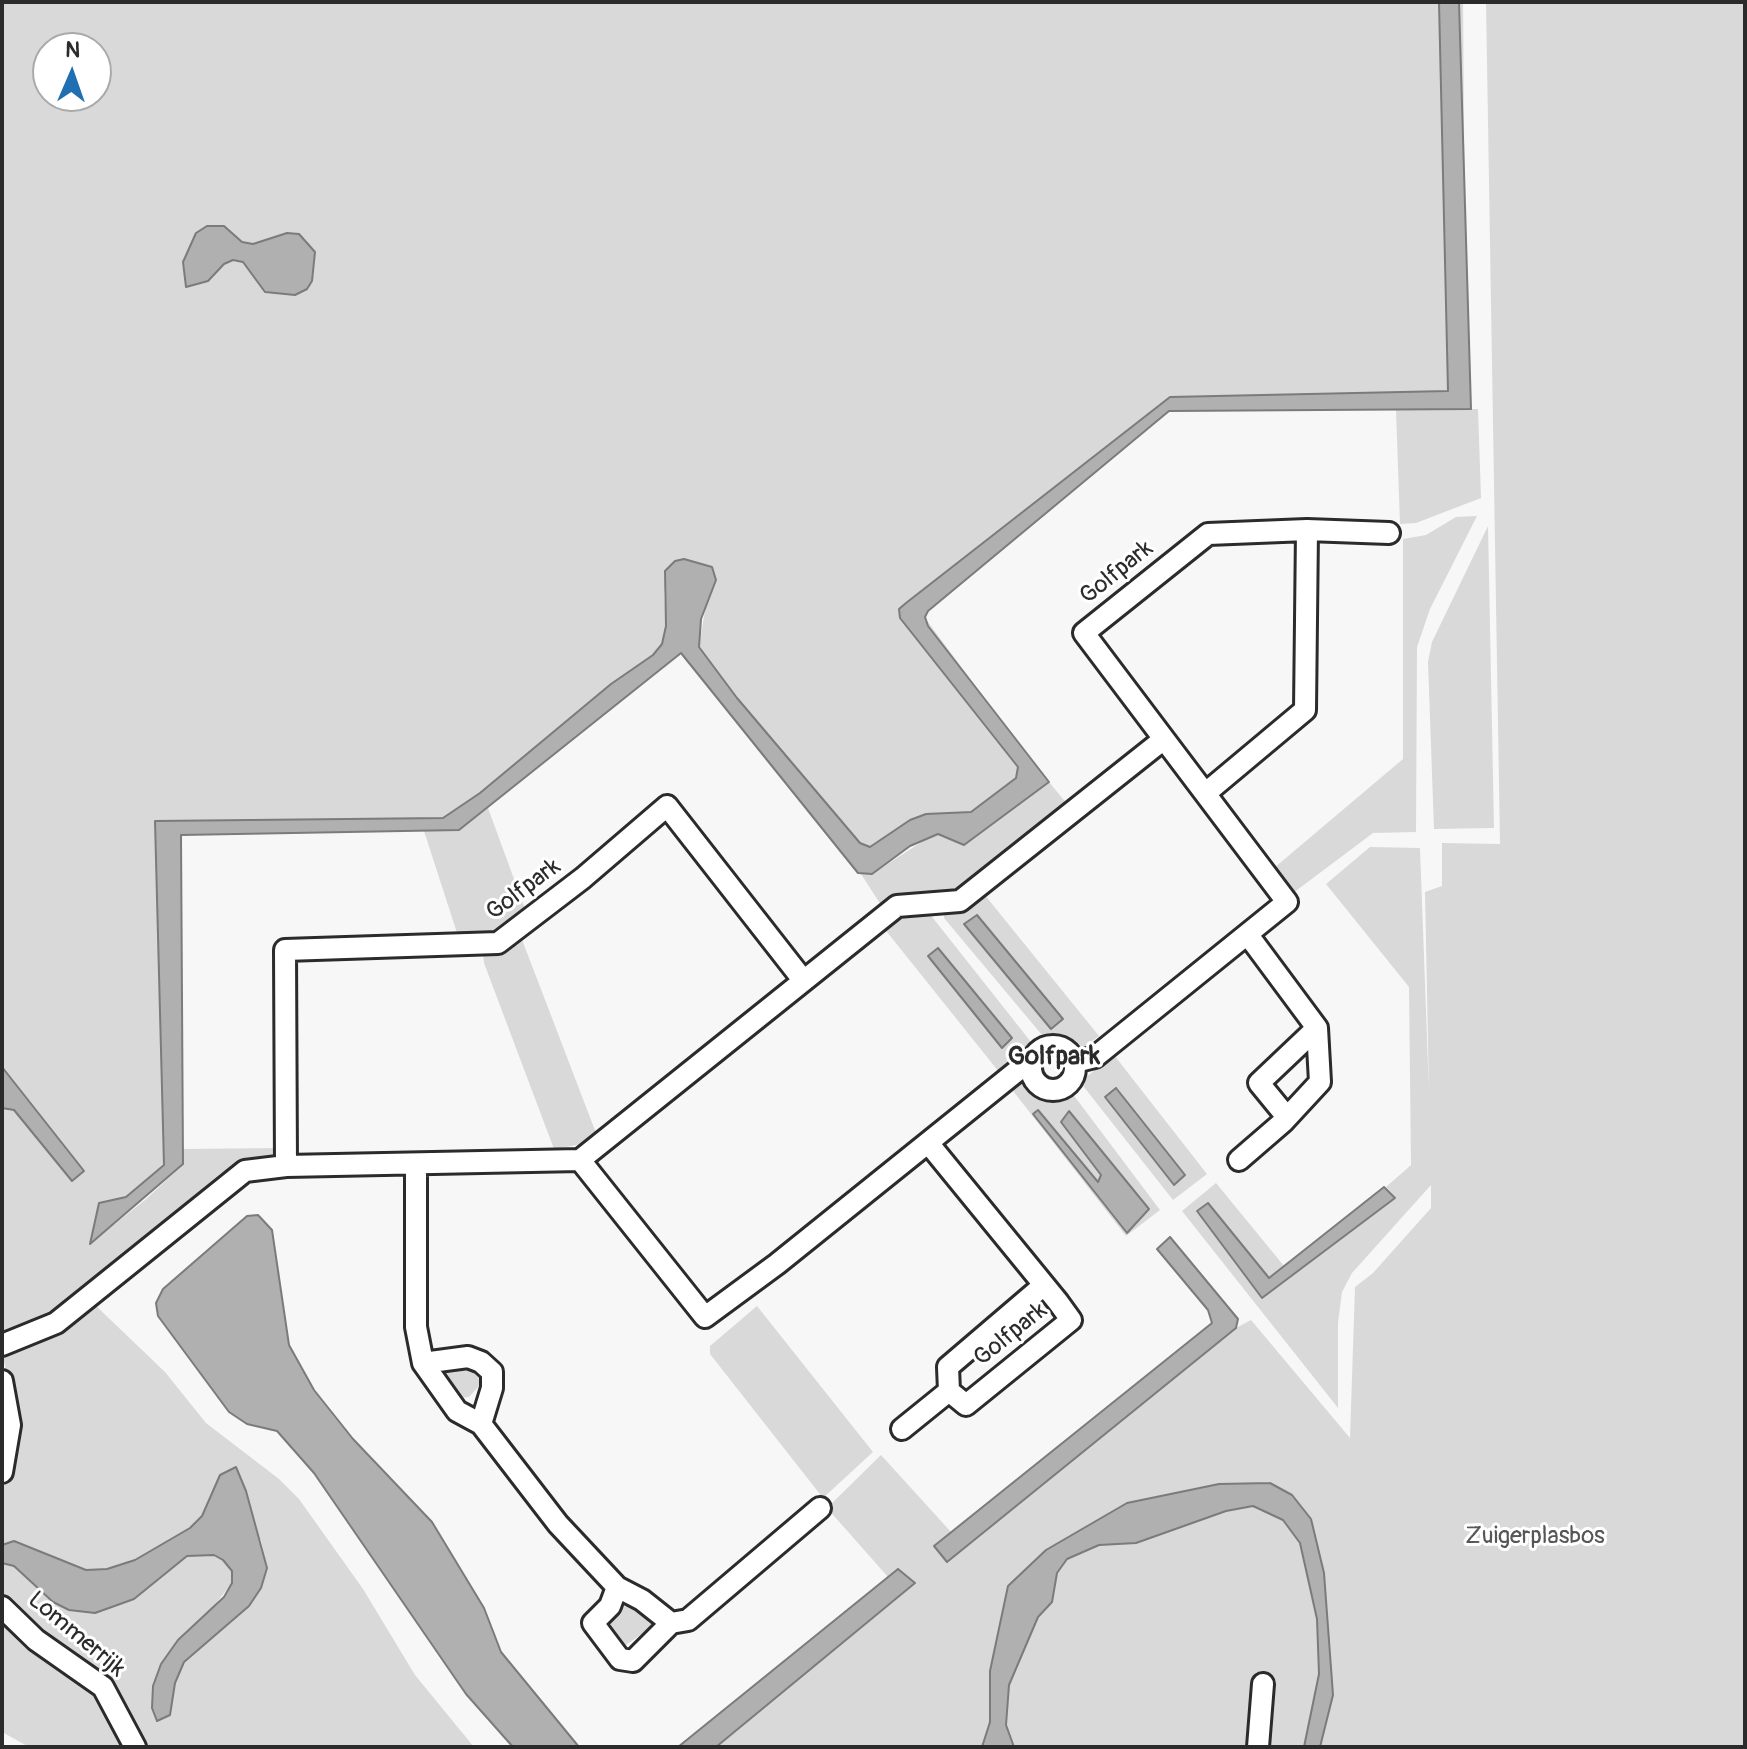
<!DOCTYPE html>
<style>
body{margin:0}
#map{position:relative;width:1747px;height:1749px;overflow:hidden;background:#f7f7f7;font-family:Pangolin,sans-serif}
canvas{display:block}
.frame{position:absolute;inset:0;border:4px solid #2b2b2b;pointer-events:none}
.north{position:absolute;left:32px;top:32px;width:80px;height:80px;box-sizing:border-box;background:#fff;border:2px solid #aaa;border-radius:50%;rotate:2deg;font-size:22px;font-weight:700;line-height:32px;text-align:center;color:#2b2b2b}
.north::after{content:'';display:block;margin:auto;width:28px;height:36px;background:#1f6fb2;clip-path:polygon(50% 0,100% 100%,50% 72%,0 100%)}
</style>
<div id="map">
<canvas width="1747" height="1749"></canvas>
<div class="frame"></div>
<div class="north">N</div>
</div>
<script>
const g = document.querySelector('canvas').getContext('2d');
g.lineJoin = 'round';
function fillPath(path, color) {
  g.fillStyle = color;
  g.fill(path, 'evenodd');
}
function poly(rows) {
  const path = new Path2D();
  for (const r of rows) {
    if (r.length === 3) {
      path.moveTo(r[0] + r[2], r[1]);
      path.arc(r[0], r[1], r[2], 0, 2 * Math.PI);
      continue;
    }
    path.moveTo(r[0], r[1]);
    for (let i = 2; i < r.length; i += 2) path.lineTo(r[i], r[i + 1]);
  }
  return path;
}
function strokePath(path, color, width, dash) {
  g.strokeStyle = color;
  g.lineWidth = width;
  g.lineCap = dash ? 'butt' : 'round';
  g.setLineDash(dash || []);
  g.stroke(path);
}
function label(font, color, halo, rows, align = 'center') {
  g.font = font + ' Pangolin,sans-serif';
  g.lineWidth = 6;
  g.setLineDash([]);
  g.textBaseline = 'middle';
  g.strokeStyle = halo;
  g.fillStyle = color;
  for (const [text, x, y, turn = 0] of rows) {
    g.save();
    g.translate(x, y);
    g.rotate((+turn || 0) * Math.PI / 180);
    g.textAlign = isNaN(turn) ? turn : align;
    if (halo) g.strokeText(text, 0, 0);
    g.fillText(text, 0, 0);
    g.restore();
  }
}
fillPath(poly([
 [2,2,1463,2,1466,366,1448,391,1170,397,911,599,1030,760,1018,767,1016,778,971,812,926,814,870,847,860,843,737,698,699,647,712,567,682,560,664,592,666,626,662,644,653,655,611,684,480,793,443,818,158,821,167,1161,91,1243,145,1200,183,1165,183,1149,280,1148,268,1160,245,1160,221,1173,63,1305,44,1318,2,1335],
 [48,48,96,48,96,96,48,96],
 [1486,2,1745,2,1745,1747,716,1747,915,1584,898,1569,888,1577,827,1508,881,1455,951,1532,935,1546,947,1561,1236,1328,1251,1320,1350,1438,1355,1287,1373,1273,1431,1208,1431,1185,1352,1273,1342,1292,1338,1323,1338,1408,1182,1211,1216,1183,1284,1266,1269,1278,1208,1203,1197,1211,1262,1298,1395,1197,1386,1187,1411,1165,1409,987,1326,884,1370,847,1420,848,1429,1092,1425,892,1442,886,1442,843,1500,844],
 [1478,409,1481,498,1416,523,1400,524,1396,410],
 [1477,516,1430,609,1417,647,1416,832,1373,833,1293,893,1274,868,1403,759,1403,539,1426,535,1456,517],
 [1488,526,1494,828,1434,829,1428,662,1432,642],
 [1049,782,1068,805,958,893,893,896,881,905,861,874,872,874,931,836,939,834,964,844],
 [488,808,525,909,491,935,458,936,424,831,459,830],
 [984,894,1099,1036,1083,1048,1066,1036,1042,1035,944,918,944,912,962,910],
 [906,913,929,913,1031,1042,999,1072,883,927],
 [938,948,1012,1038,1002,1048,928,957],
 [521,937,596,1133,582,1144,554,1149,484,963,483,952],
 [1114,1055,1207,1174,1173,1200,1080,1082],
 [1022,1078,1039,1094,1054,1098,1072,1093,1160,1210,1126,1236,1010,1087],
 [1038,1111,1098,1183,1101,1175,1061,1122,1070,1112,1149,1208,1128,1232],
 [93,1303,165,1372,206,1423,279,1479,299,1499,363,1589,415,1675,474,1747,142,1747,126,1712,8,1606,2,1597,2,1560,14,1566,53,1602,153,1584,187,1556,214,1555,223,1560,232,1571,232,1583,205,1617,178,1640,161,1664,153,1686,152,1708,170,1715,175,1683,184,1662,261,1588,267,1568,261,1540,211,1493,202,1516,190,1528,135,1560,107,1569,86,1570,14,1541,2,1552,2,1492,13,1458,11,1391,2,1353],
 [757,1306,873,1452,823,1498,710,1354,710,1346],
 [471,1368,479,1377,479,1386,469,1397,455,1398,434,1370],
 [633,1604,652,1620,653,1626,623,1647,609,1626,623,1607],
 [2,1620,98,1695,126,1747,29,1747,2,1732]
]), '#d9d9d9');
const water = poly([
 [1439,2,1459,2,1471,409,1169,411,928,611,925,617,928,626,1049,782,964,845,938,834,910,846,872,874,858,873,681,653,459,830,181,835,183,1164,90,1244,99,1203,126,1197,164,1165,155,821,443,818,480,793,611,684,653,655,662,644,666,626,665,571,675,561,684,559,712,567,716,580,701,619,699,647,737,698,860,843,870,847,910,820,926,814,971,812,1016,778,1018,767,900,618,899,609,906,603,1170,397,1448,391,1439,2],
 [207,226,224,226,242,242,253,244,287,233,299,234,315,252,312,281,307,289,295,295,265,292,243,262,233,260,224,264,208,281,186,287,183,262,196,233,207,226],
 [977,915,1063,1019,1051,1029,964,924,977,915],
 [938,948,1012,1038,1002,1048,928,956,938,948],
 [2,1067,84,1171,72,1181,14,1110,2,1108,2,1067],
 [1116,1088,1185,1175,1174,1185,1105,1097,1116,1088],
 [1038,1110,1098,1182,1101,1175,1061,1122,1069,1111,1149,1209,1127,1233,1033,1114,1038,1110],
 [1384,1187,1395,1198,1262,1298,1197,1211,1208,1203,1269,1278,1384,1187],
 [258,1215,272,1230,289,1345,314,1390,353,1439,432,1522,484,1608,501,1652,579,1747,513,1747,466,1694,314,1473,277,1431,247,1424,229,1412,158,1316,156,1303,163,1289,247,1216,258,1215],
 [1170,1237,1238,1319,1236,1328,947,1562,934,1546,1212,1323,1208,1310,1157,1249,1170,1237],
 [236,1467,246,1491,267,1568,261,1588,249,1606,184,1662,175,1683,170,1715,157,1721,152,1708,153,1686,161,1664,178,1640,224,1597,232,1583,232,1571,223,1560,214,1555,187,1556,134,1599,95,1613,69,1610,53,1602,14,1566,2,1563,2,1545,14,1541,86,1570,107,1569,135,1560,190,1528,202,1516,220,1475,236,1467],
 [1270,1483,1292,1495,1311,1519,1324,1573,1333,1695,1320,1747,1304,1747,1319,1674,1317,1619,1300,1543,1283,1520,1253,1506,1226,1511,1136,1543,1099,1545,1067,1559,1057,1573,1052,1602,1038,1617,1009,1685,1006,1725,1014,1747,982,1747,990,1722,990,1671,1008,1586,1046,1550,1127,1503,1219,1484,1270,1483],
 [898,1569,915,1583,716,1747,678,1747,898,1569]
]);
fillPath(water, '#b0b0b0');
strokePath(water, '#7b7b7b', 2);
const minor = poly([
 [1207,792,1305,710,1307,530],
 [1053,1068,22],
 [1075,1062,1095,1057,1287,902,1084,633,1208,534,1307,530,1389,533],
 [1286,1116,1259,1083,1317,1028],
 [929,1144,1058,1302,1071,1320,966,1405,949,1391,948,1367,1044,1285],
 [580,1160,705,1317,777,1264,1022,1067,1030,1068],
 [1239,1160,1283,1122,1320,1082,1317,1028,1248,935],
 [416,1165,416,1327,423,1363,457,1411,481,1424,558,1524,617,1587,642,1600,671,1623,688,1620,820,1508],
 [286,1166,285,950,498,943,583,878,667,806,803,980],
 [2,1345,56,1323,245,1171,286,1166,580,1160,897,906,960,901,1164,739],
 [423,1363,468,1357,481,1362,492,1372,492,1388,481,1424],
 [2,1381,10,1425,2,1472],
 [902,1429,949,1391],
 [617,1587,610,1606,593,1623,620,1659,633,1661,671,1623],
 [2,1607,36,1640,103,1687,135,1747],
 [1258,1747,1263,1684]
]);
strokePath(minor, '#2b2b2b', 26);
strokePath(minor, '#fff', 20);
label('24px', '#2b2b2b', '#fff', [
 ["Golfpark",1117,573,-39],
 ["Golfpark",524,890,-37],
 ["Golfpark",1011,1335,-39],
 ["Lommerrijk",76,1635,40]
]);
label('24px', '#565656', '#fff', [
 ["Zuigerplasbos",1535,1537]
]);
label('bold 26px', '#2b2b2b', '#fff', [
 ["Golfpark",1054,1057]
]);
</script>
